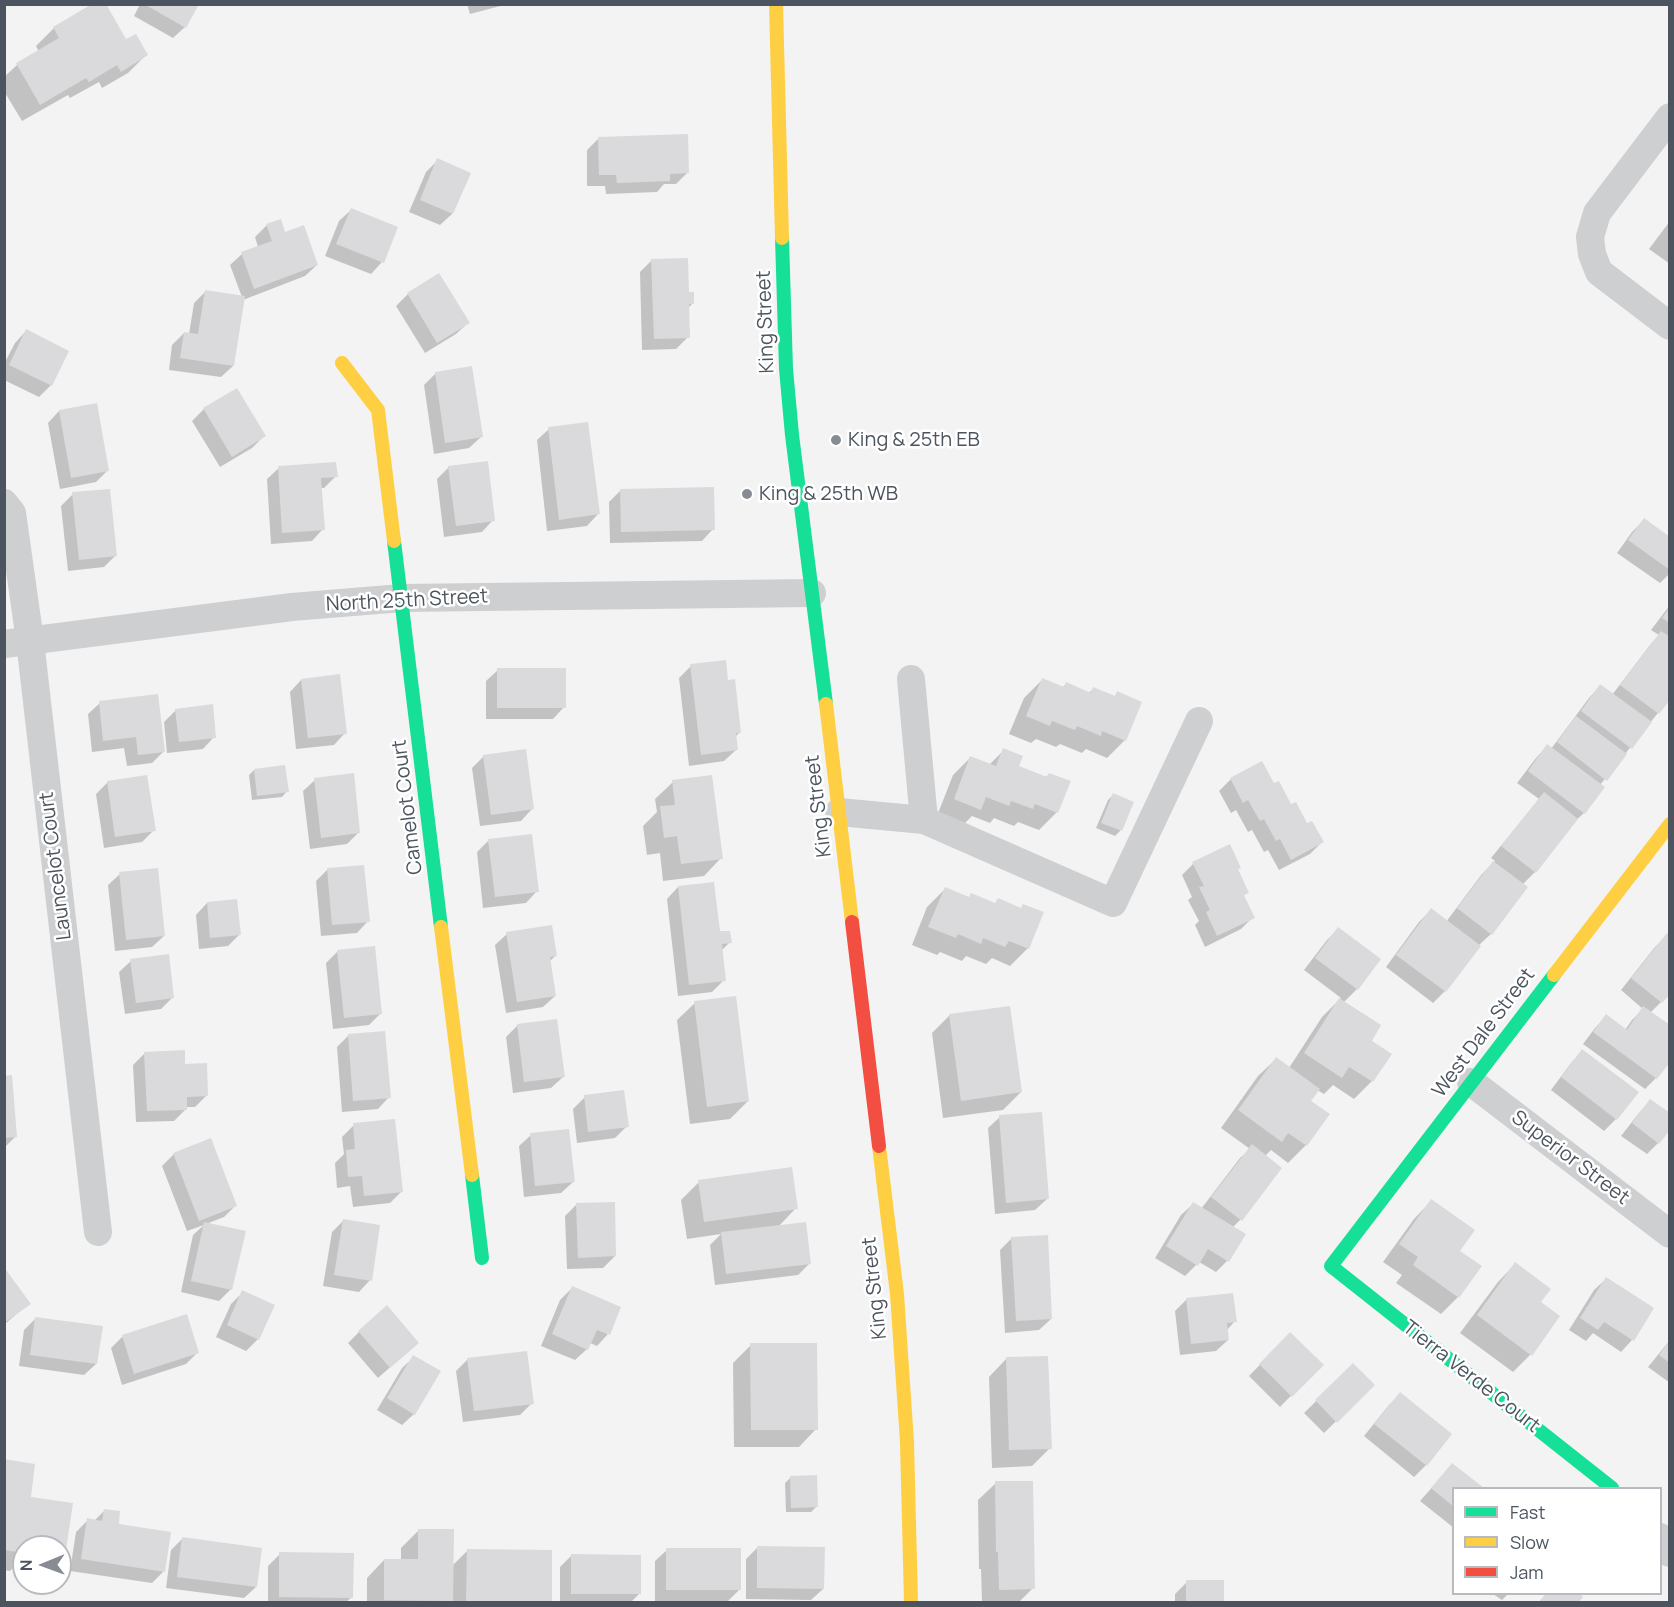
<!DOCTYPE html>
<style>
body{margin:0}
#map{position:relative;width:1674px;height:1607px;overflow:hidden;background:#f4f3f3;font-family:Manrope,sans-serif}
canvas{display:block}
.frame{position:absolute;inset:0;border:6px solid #4c555f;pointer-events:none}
.legend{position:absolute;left:1452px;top:1487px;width:210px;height:108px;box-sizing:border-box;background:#fff;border:2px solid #b7bbbf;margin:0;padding:8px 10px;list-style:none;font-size:18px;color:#4c555f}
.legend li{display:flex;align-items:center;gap:12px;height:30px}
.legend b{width:30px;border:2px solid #b7bbbf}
.north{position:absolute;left:12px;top:1535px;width:60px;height:60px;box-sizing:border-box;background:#fff;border:2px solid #b7bbbf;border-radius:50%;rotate:269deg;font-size:16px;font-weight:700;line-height:24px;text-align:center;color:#4c555f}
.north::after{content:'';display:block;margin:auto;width:21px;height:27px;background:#878c93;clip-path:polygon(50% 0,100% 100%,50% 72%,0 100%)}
</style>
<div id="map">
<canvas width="1674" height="1607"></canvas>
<div class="frame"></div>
<ul class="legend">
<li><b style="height:8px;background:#16e098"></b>Fast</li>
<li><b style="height:8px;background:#ffcf43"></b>Slow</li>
<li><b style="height:8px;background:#f24e42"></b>Jam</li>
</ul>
<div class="north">N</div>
</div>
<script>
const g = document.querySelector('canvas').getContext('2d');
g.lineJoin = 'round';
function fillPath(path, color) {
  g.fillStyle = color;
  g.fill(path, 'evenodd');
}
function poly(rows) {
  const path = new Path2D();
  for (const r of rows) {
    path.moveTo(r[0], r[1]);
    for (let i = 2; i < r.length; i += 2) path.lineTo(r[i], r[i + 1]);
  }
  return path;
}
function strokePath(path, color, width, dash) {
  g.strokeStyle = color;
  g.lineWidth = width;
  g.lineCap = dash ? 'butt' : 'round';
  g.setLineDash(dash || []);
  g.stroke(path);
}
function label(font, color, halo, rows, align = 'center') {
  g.font = font + ' Manrope,sans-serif';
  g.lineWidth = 5;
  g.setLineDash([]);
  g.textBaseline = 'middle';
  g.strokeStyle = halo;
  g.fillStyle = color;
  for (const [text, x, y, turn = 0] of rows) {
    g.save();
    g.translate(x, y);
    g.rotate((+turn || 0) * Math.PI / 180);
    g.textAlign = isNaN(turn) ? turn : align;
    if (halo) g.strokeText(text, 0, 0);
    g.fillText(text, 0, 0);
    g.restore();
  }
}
fillPath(poly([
 [140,4,197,4,185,27,173,38,134,16],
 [467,4,508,4,470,14],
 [54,28,126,41,146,55,128,73,102,88,99,82,70,98,68,95,22,121,4,91,4,77,17,65,39,52,36,46],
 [599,138,688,172,676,184,664,184,657,192,606,194,605,186,587,186,587,150],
 [438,160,469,173,452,214,440,225,409,212,426,172],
 [351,210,396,228,382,262,371,274,325,256,339,221],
 [280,221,284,234,317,265,305,276,243,300,233,366,221,377,169,370,172,345,184,333,189,334,194,303,205,292,242,297,230,265,242,254,258,247,255,237,266,226],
 [1670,221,1670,264,1649,249],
 [652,260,687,294,693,303,687,309,688,337,676,349,642,350,640,272],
 [408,294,468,323,456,334,425,353,396,306],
 [26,331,51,385,39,397,4,380,4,364,15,343],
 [436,373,481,437,469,448,434,454,424,385],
 [204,409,264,436,252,448,220,467,192,421],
 [59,411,107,471,96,482,60,489,48,423],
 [549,429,598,514,587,526,547,531,537,440],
 [449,467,493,520,482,532,444,537,437,479],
 [279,468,336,476,324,488,320,488,323,529,312,541,271,544,267,479],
 [621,490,713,529,702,541,610,543,609,502],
 [73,494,116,555,104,567,68,571,61,506],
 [1644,520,1668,538,1670,536,1670,573,1660,583,1617,553,1632,532],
 [1670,605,1670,698,1600,785,1584,813,1572,824,1535,872,1522,885,1491,934,1479,945,1445,991,1433,1003,1386,967,1419,922,1431,910,1446,922,1482,874,1495,861,1491,858,1539,799,1517,783,1536,758,1547,746,1551,749,1589,698,1600,686,1612,695,1650,645,1659,635,1651,630],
 [691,666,727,681,740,732,735,737,736,750,724,761,689,766,679,678],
 [498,670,564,707,553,719,486,719,486,681],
 [301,680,345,733,334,745,296,749,290,692],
 [1042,680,1062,688,1066,684,1089,693,1093,689,1114,697,1118,693,1125,740,1107,758,1086,749,1082,753,1060,744,1056,747,1036,739,1031,743,1009,734,1024,698],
 [100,703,164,751,152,763,127,766,124,748,92,752,88,714],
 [176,710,214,737,203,749,167,753,164,722],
 [1004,750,1017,767,1045,778,1049,774,1057,812,1039,830,1018,822,1014,826,994,818,990,823,972,816,962,826,937,816,953,775,971,757,989,765],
 [484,756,532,809,521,821,480,826,472,768],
 [254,770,287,791,282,797,252,800,249,775],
 [1231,779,1274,785,1322,842,1310,854,1279,870,1268,850,1264,852,1252,830,1248,832,1236,810,1231,813,1219,791],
 [315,780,359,832,347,844,310,849,303,791],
 [108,782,154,830,142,842,104,848,96,794],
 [673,782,721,858,704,876,663,881,660,853,647,855,643,826,657,812,655,799],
 [1113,795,1132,802,1120,831,1115,836,1096,828,1108,800],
 [488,841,537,891,526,903,483,908,477,852],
 [1193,864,1237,870,1247,892,1243,896,1253,917,1241,929,1205,947,1195,925,1199,921,1188,900,1192,897,1182,875],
 [328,869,368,921,357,933,321,936,316,881],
 [120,874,164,936,152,947,115,951,108,885],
 [678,887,719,933,730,942,721,951,724,980,712,992,678,996,667,899],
 [945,889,1028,948,1010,966,992,958,986,964,966,956,962,961,940,952,937,955,912,945,927,907],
 [207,903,239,935,228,946,199,949,196,915],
 [1338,929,1357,989,1344,1002,1369,1041,1390,1054,1372,1081,1354,1099,1333,1085,1324,1094,1317,1090,1309,1101,1306,1145,1288,1163,1271,1150,1265,1156,1240,1220,1232,1228,1227,1261,1216,1272,1199,1262,1185,1276,1155,1258,1181,1215,1193,1204,1201,1209,1240,1158,1250,1149,1221,1128,1258,1076,1276,1059,1289,1068,1322,1017,1341,998,1304,970,1327,940],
 [507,934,555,956,549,962,555,996,543,1007,506,1013,495,945],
 [1667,935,1661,1002,1650,1013,1656,1078,1645,1089,1583,1044,1595,1028,1606,1016,1625,1030,1632,1020,1643,1009,1621,990,1655,947],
 [338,951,381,1013,369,1025,333,1029,326,963],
 [131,961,173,997,161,1009,125,1014,119,972],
 [695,1003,748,1101,730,1119,690,1124,677,1020],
 [950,1015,1021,1092,1003,1110,943,1118,932,1033],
 [518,1025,563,1077,551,1088,513,1093,506,1037],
 [349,1035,389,1097,378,1109,342,1112,337,1047],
 [1582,1051,1616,1119,1604,1131,1551,1090,1571,1063],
 [145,1053,184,1065,207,1095,195,1107,186,1107,186,1109,174,1121,136,1122,133,1065],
 [4,1077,16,1136,4,1148],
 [585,1097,627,1126,615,1138,577,1143,573,1109],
 [1650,1101,1658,1143,1647,1154,1621,1136,1639,1113],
 [1000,1117,1047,1199,1035,1210,995,1214,988,1128],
 [354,1125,402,1191,390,1203,353,1207,350,1186,337,1188,335,1163,344,1154,342,1137],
 [531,1135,573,1182,561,1193,524,1197,519,1146],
 [210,1140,236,1205,224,1217,206,1224,231,1289,219,1301,181,1292,193,1235,204,1225,187,1231,162,1166,173,1155],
 [699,1182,796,1208,778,1227,809,1264,798,1275,715,1285,710,1245,721,1234,687,1239,681,1200],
 [1431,1201,1458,1252,1458,1297,1441,1314,1396,1283,1402,1275,1383,1262,1414,1219],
 [577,1204,615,1256,603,1268,567,1269,565,1216],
 [343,1221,370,1280,359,1292,323,1286,332,1232],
 [1012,1238,1051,1319,1039,1330,1005,1333,1000,1250],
 [1515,1264,1539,1302,1530,1355,1513,1372,1460,1333,1498,1282],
 [4,1270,29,1303,4,1325],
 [1606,1279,1632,1340,1621,1352,1593,1333,1586,1341,1569,1330,1594,1290],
 [572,1288,608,1334,597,1346,590,1343,587,1349,575,1360,541,1346,560,1300],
 [243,1292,258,1339,246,1351,216,1337,231,1304],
 [1187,1299,1235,1321,1227,1330,1228,1340,1216,1351,1180,1355,1175,1311],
 [36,1318,96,1364,84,1375,19,1366,24,1330],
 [359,1332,405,1354,378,1378,348,1343],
 [1290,1334,1321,1365,1280,1407,1249,1376],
 [122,1337,198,1352,186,1364,122,1385,111,1348],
 [1670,1340,1670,1383,1648,1367],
 [751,1345,816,1429,799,1447,734,1447,733,1363],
 [414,1357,414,1414,402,1425,377,1410,402,1368],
 [468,1359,532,1403,520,1415,463,1422,456,1371],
 [1006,1359,1050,1448,1032,1466,992,1468,989,1377],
 [1353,1365,1373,1385,1324,1433,1304,1413],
 [1400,1394,1450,1434,1426,1465,1414,1477,1364,1436,1389,1405],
 [4,1461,65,1550,60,1555,60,1547,24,1547,24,1564,18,1563,10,1571,4,1570],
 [1452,1465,1481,1488,1454,1488,1454,1528,1420,1501],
 [791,1477,817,1506,811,1512,786,1512,785,1483],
 [996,1483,1033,1588,1019,1602,982,1602,981,1569,979,1569,978,1500],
 [105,1510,117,1525,163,1572,152,1583,70,1571,76,1532,88,1520,94,1521],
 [419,1530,452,1566,467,1551,550,1600,548,1602,367,1602,367,1578,384,1560,401,1560,401,1548],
 [183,1538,256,1587,244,1598,166,1588,171,1550],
 [758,1547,823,1589,811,1600,746,1599,746,1559],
 [667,1550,740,1589,728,1601,655,1601,655,1561],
 [280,1554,352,1597,346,1602,268,1602,268,1566],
 [572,1555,639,1594,631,1602,560,1602,560,1567],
 [1187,1582,1222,1582,1222,1602,1175,1602,1175,1594],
 [1493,1594,1508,1594,1502,1600],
 [1546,1594,1577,1594,1581,1597,1577,1602,1539,1602]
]), '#0003');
fillPath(poly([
 [92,4,106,4,126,39,136,34,148,55,121,72,117,65,89,82,86,78,40,105,16,63,59,38,53,27],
 [144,4,199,4,186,28],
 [688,134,689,173,670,174,670,181,617,183,616,175,599,175,598,137],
 [437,158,471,173,453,214,420,200],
 [351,208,398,227,384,263,336,244],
 [281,219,285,232,304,225,318,265,254,289,241,252,272,241,266,224],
 [688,258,689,292,694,292,694,304,689,304,690,338,654,339,651,259],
 [439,273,470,323,437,343,407,293],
 [205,290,245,296,234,366,180,358,184,332,198,334],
 [26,329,69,351,52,386,9,365],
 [472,366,483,437,445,443,435,372],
 [237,388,266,436,232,457,203,408],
 [97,403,109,471,71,478,59,410],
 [588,422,600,514,559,520,548,427],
 [488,461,495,521,456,526,448,466],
 [336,462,338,477,321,478,325,530,282,533,278,466],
 [714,487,715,530,621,532,620,489],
 [110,489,117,556,79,560,72,492],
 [1644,518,1670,537,1670,570,1628,540],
 [1670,607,1670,623,1662,618],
 [1661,631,1670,637,1670,700,1659,714,1620,685],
 [726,660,728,680,735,679,741,733,736,733,738,750,701,755,690,664],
 [497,668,566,668,566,708,497,708],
 [340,674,347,734,308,738,301,679],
 [1042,678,1064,687,1066,682,1091,693,1093,687,1115,696,1117,691,1142,702,1126,741,1102,731,1101,736,1077,726,1075,730,1052,721,1050,726,1026,716],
 [1600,684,1652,722,1632,749,1581,711],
 [158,694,165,752,138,755,136,737,103,741,99,701],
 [213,704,216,738,179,742,175,709],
 [1576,716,1627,754,1607,781,1557,742],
 [1547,744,1605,787,1585,814,1528,771],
 [1003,748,1023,756,1019,766,1047,777,1049,773,1071,781,1058,813,1035,804,1033,809,1011,801,1009,806,986,797,981,810,954,799,970,756,996,766],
 [526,749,534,809,491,815,483,755],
 [1262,761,1274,783,1279,781,1291,804,1296,802,1307,823,1312,821,1324,842,1291,860,1280,839,1276,841,1264,819,1260,821,1248,800,1243,803,1230,778],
 [285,765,289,792,257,796,254,769],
 [354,773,360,833,321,838,314,778],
 [147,775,156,831,115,837,107,781],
 [712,775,723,859,681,864,677,836,664,838,660,806,675,805,672,780],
 [1544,792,1578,819,1536,873,1501,846],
 [1113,793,1134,802,1122,831,1101,823],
 [532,834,539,892,495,897,488,839],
 [1230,844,1241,868,1238,869,1249,893,1244,895,1255,918,1217,936,1206,912,1210,910,1199,887,1204,886,1192,862],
 [1493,861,1528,887,1492,935,1457,908],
 [364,865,370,922,332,925,327,868],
 [158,868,165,936,126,940,119,872],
 [714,882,720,931,730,931,732,943,722,944,726,981,689,985,678,886],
 [945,887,969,897,971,893,995,903,998,898,1021,908,1023,904,1044,912,1029,949,1009,941,1005,947,983,938,981,944,958,934,956,938,928,927],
 [237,899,241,935,210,938,207,902],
 [1431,908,1481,946,1446,992,1396,955],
 [552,925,557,956,550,957,556,996,517,1002,506,932],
 [1338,927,1381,959,1358,990,1315,958],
 [1667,933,1670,935,1670,994,1662,1003,1631,978],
 [375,946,382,1014,344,1018,337,950],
 [169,954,174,998,136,1003,130,959],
 [736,996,749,1101,707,1107,694,1001],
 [1339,998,1381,1025,1372,1041,1392,1054,1373,1082,1349,1067,1342,1078,1304,1053],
 [1010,1006,1022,1092,961,1101,949,1014],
 [1643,1006,1670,1025,1670,1062,1657,1079,1593,1032,1606,1014,1627,1030],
 [557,1019,565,1077,524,1082,517,1024],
 [385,1031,391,1098,353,1101,348,1034],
 [1582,1049,1639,1092,1617,1120,1561,1077],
 [185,1050,185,1064,207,1063,208,1096,187,1097,187,1110,147,1111,144,1052],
 [1276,1057,1320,1089,1311,1101,1330,1114,1307,1146,1288,1133,1282,1142,1238,1110],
 [12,1075,17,1137,4,1138,4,1076],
 [624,1090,629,1127,588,1132,584,1095],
 [1650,1099,1670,1113,1670,1130,1659,1144,1632,1123],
 [1042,1112,1049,1199,1006,1203,999,1115],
 [395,1119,403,1192,364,1196,362,1176,348,1177,346,1150,355,1149,353,1123],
 [569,1129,575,1182,535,1186,530,1133],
 [211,1138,237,1206,199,1221,173,1153],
 [1252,1144,1282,1168,1242,1221,1211,1197],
 [792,1167,798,1209,704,1222,698,1180],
 [1431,1199,1475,1230,1460,1251,1482,1266,1459,1298,1413,1265,1418,1257,1399,1244],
 [615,1202,616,1256,578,1258,576,1203],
 [1193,1202,1246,1234,1229,1262,1208,1249,1198,1266,1166,1246],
 [343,1219,380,1225,372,1281,334,1275],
 [204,1222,246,1231,232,1290,191,1281],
 [806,1222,811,1264,726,1274,721,1232],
 [1048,1235,1052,1319,1016,1321,1011,1237],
 [1515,1262,1551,1289,1541,1302,1560,1316,1532,1356,1477,1315],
 [4,1267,31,1304,4,1323],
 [1606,1277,1654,1308,1634,1341,1604,1322,1598,1330,1580,1318],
 [572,1286,621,1307,610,1335,597,1330,588,1350,552,1334],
 [242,1290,275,1305,259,1340,227,1325],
 [1233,1293,1237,1322,1227,1323,1229,1340,1191,1344,1186,1298],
 [387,1305,419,1343,390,1368,358,1331],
 [187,1314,199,1353,134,1374,122,1335],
 [35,1317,103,1326,97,1364,30,1355],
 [1290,1332,1324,1365,1292,1397,1259,1364],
 [1670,1340,1670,1363,1659,1355],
 [750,1343,817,1343,818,1430,751,1430],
 [527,1351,534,1404,474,1411,467,1358],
 [413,1355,441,1371,415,1415,387,1398],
 [1048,1356,1052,1449,1009,1450,1006,1357],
 [1353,1363,1375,1385,1337,1423,1315,1400],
 [1400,1392,1452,1434,1427,1466,1374,1424],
 [4,1459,35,1464,31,1497,73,1503,66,1550,60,1549,60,1547,31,1545,31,1547,24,1547,24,1553,4,1550],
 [1452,1463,1484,1488,1454,1488,1454,1507,1431,1488],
 [817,1475,818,1507,791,1508,790,1476],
 [995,1481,1033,1481,1035,1589,999,1590,998,1552,996,1552],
 [104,1509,120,1511,119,1524,171,1532,165,1572,81,1559,87,1518,102,1521],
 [418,1529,454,1529,453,1601,384,1600,384,1559,418,1559],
 [182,1537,262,1548,257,1587,177,1577],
 [757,1546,825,1547,824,1589,757,1588],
 [666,1548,741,1548,741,1590,666,1590],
 [467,1549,552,1550,552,1601,466,1601],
 [279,1552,354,1553,353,1598,279,1597],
 [571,1554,641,1555,641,1594,571,1594],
 [1186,1580,1224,1580,1224,1602,1186,1602],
 [1546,1594,1580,1594,1583,1597,1579,1602,1539,1602]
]), '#dadadc');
strokePath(poly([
 [1670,117,1597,213,1590,237,1592,254,1599,272,1670,326],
 [4,503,12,513,30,641,98,1232],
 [4,644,292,607,402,598,812,593],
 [911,679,924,820],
 [839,812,924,820,1113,903,1199,721],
 [1471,1082,1670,1234],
 [1660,1537,1670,1553]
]), '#cecfd1', 28);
strokePath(poly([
 [782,238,786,369,792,435,826,704],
 [394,541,441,927],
 [1554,975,1331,1266,1612,1488],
 [472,1175,482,1258]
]), '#16e098', 14);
strokePath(poly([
 [776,4,782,238],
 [342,363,378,410,394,541],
 [826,704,852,922],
 [441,927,472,1175],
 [1554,975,1670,824],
 [879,1146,897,1294,907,1442,911,1602]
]), '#ffcf43', 14);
strokePath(poly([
 [852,922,879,1146]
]), '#f24e42', 14);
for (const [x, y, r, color] of [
 [836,440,6,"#878c93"],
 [747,494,6,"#878c93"]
]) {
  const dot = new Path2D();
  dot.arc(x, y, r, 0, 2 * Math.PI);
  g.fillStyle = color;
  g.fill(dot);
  strokePath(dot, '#fff', 2);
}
label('20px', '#4c555f', '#fff', [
 ["King Street",766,322,-92],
 ["North 25th Street",407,601,-3],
 ["King Street",819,806,-97],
 ["Camelot Court",408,807,-97],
 ["Launcelot Court",56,866,-97],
 ["West Dale Street",1484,1033,-53],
 ["Superior Street",1570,1158,37],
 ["King Street",875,1288,-96],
 ["Tierra Verde Court",1471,1377,38]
]);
label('20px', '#4c555f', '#fff', [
 ["King & 25th EB",848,440],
 ["King & 25th WB",759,494]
], 'left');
</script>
